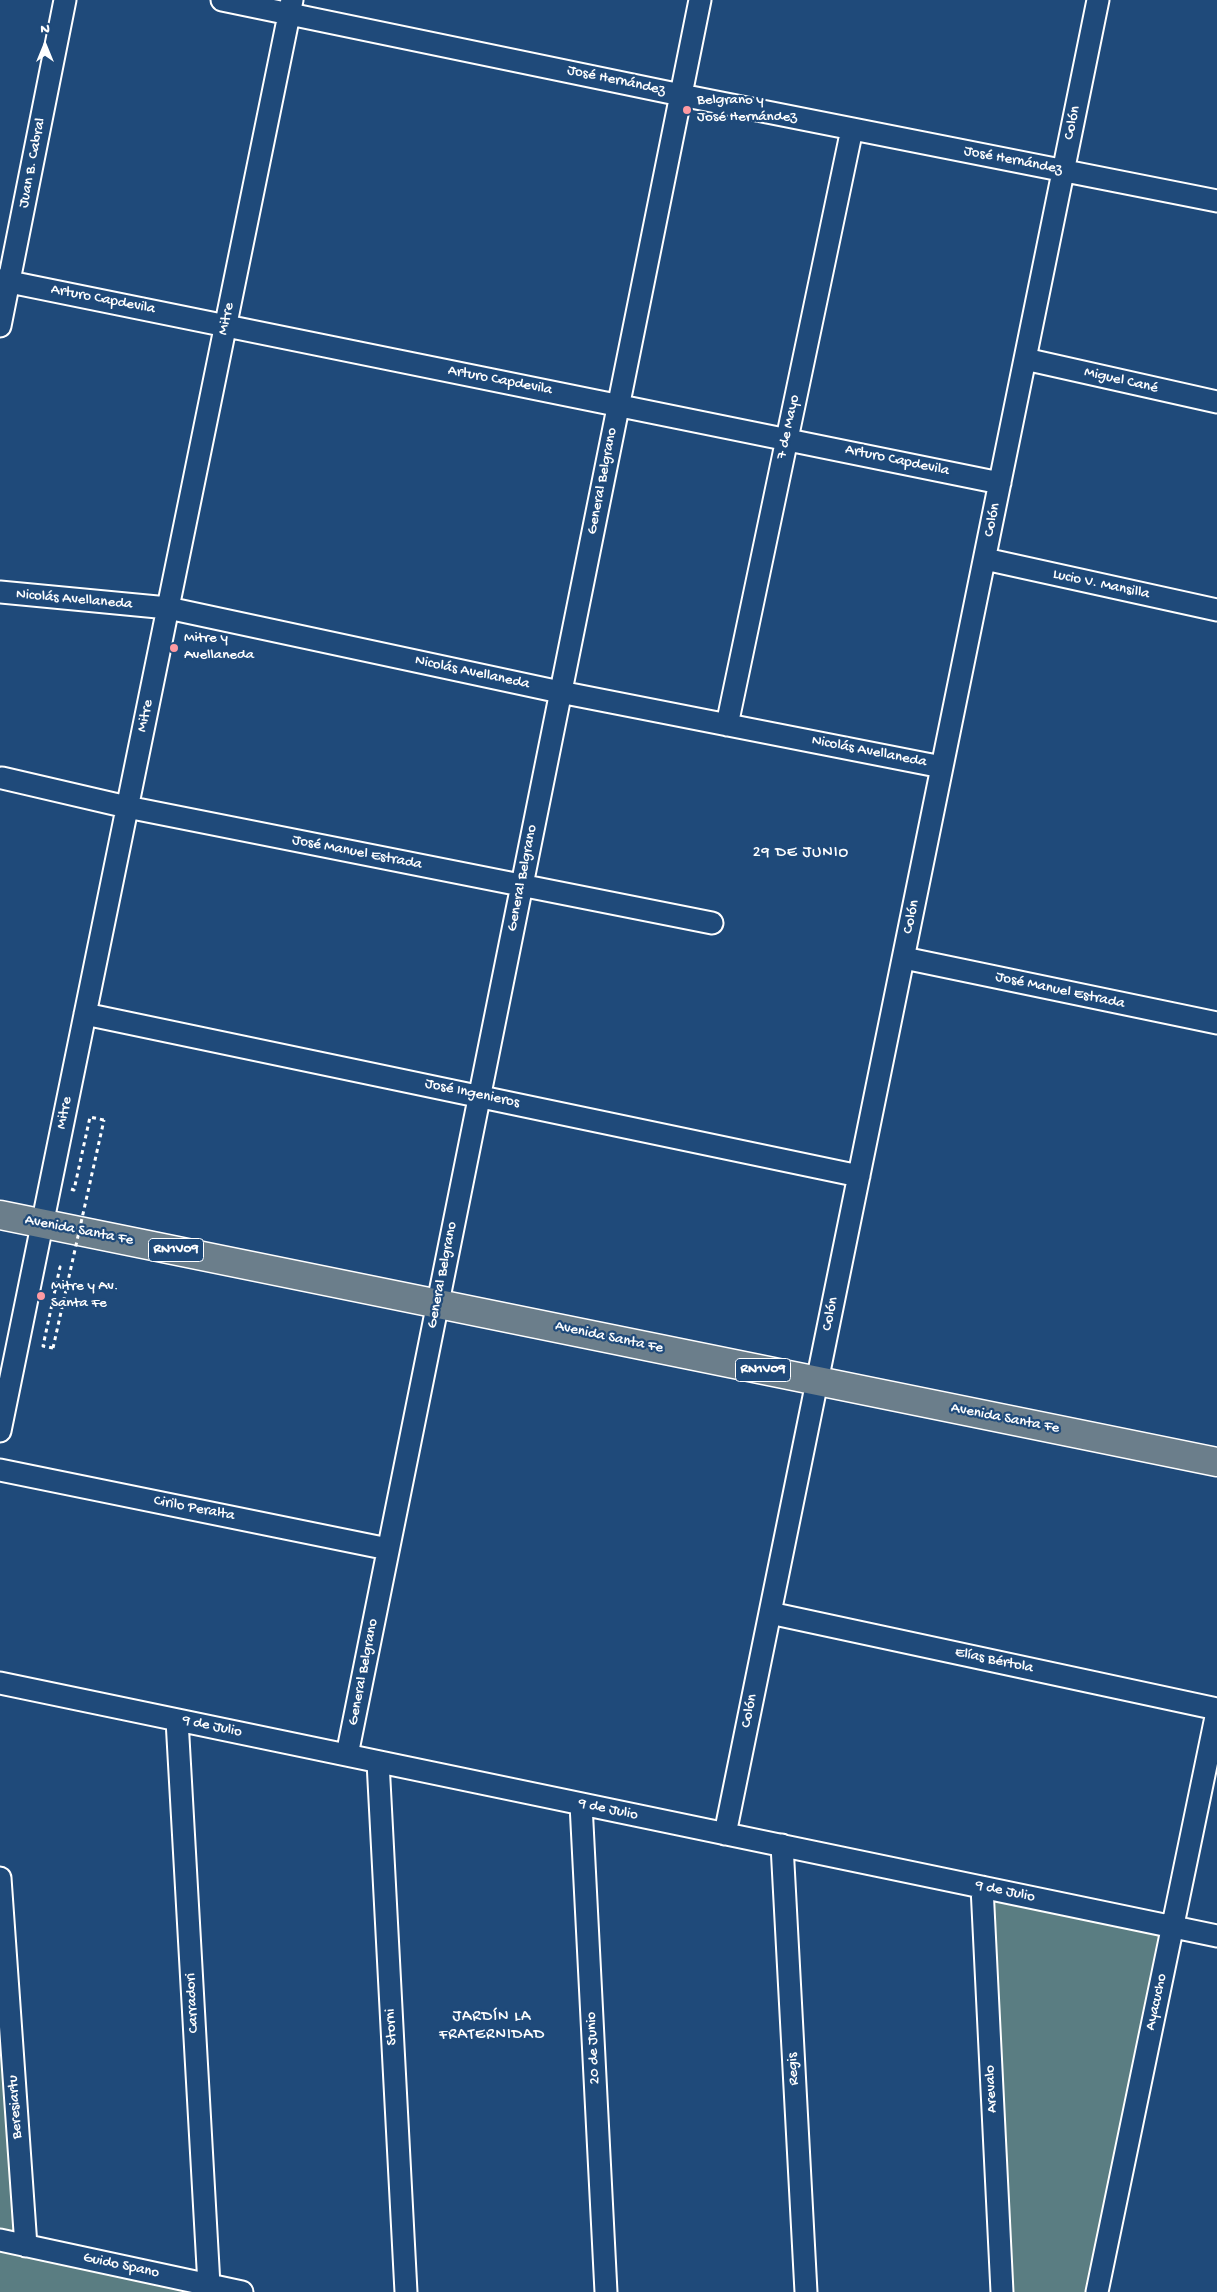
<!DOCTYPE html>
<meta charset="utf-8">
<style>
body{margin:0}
#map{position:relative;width:1217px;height:2292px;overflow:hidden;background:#1f4a7a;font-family:"Gochi Hand",sans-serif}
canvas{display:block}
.north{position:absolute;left:20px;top:20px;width:50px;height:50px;-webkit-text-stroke:4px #1f4a7a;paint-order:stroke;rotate:0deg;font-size:14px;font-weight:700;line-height:20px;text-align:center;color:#fff}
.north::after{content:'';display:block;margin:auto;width:18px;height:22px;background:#fff;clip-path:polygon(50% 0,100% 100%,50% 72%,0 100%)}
</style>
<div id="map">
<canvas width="1217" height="2292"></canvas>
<div class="north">N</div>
</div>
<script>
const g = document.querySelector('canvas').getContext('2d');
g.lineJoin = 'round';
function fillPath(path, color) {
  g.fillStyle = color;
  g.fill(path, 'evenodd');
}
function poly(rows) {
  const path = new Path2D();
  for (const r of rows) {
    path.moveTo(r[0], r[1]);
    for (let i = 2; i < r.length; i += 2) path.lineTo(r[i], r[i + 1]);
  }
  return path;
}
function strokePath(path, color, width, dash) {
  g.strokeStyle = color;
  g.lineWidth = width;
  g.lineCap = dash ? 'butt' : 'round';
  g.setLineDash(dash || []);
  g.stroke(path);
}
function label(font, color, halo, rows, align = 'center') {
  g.font = font + ' "Gochi Hand",sans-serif';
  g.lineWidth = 4.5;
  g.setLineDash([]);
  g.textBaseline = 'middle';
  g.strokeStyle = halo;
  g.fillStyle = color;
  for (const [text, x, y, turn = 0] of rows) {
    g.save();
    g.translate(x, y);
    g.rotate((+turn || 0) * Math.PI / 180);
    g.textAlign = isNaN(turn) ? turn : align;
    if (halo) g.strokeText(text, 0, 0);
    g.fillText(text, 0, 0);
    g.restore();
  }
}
fillPath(poly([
 [0,1878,26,2246,242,2292,0,2292],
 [982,1887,1173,1926,1097,2292,1002,2292]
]), '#5a7d82');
const minor = poly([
 [222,0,681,95,1217,201],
 [0,280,1000,483],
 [0,326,65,0],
 [1025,359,1217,402],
 [985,559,1217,610],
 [0,592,168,608,560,692,942,767],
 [727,725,852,129],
 [2,778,127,807,712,923],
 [904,958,1217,1023],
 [85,1014,859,1176],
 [0,1431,292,0],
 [0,1470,388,1549],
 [770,1613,1217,1709],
 [0,1683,1217,1936],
 [177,1720,209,2285],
 [347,1755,700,0],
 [378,1762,406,2292],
 [581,1804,606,2292],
 [725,1834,1098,0],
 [782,1845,806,2292],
 [0,1878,26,2246],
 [982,1887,1002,2292],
 [0,2240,242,2292],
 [1097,2292,1217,1712]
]);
const major = poly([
 [0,1215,1217,1462]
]);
strokePath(minor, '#fff', 25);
strokePath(major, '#fff', 31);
strokePath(poly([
 [71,1189,74,1190,90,1117,104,1120],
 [53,1348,43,1346,60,1267,55,1267]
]), '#fff', 3, [4, 4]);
strokePath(minor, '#1f4a7a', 21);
strokePath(major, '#6b7e8b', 28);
strokePath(poly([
 [53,1348,104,1120]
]), '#fff', 3, [4, 4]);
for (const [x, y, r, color] of [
 [687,110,5,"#ff9aa2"],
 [174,648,5,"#ff9aa2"],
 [41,1296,5,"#ff9aa2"]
]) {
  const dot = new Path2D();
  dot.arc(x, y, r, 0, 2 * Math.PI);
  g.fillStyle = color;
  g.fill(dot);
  strokePath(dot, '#1f4a7a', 2);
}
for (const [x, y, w] of [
 [176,1250,55],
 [763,1370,55]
]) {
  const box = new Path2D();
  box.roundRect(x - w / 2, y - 11.5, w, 23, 4);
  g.fillStyle = '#1f4a7a';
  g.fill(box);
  strokePath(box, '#fff', 1);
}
label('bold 14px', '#fff', null, [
 ["RN1V09",176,1250],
 ["RN1V09",763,1370]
]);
label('15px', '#fff', '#1f4a7a', [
 ["José Hernández",616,81,12],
 ["Colón",1073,123,-78],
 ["José Hernández",1013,161,11],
 ["Juan B. Cabral",33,163,-79],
 ["Arturo Capdevila",103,300,11],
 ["Mitre",227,319,-78],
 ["Arturo Capdevila",500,381,11],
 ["Miguel Cané",1121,381,13],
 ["7 de Mayo",789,427,-78],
 ["Arturo Capdevila",897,461,12],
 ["General Belgrano",603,481,-79],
 ["Colón",993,520,-79],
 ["Lucio V. Mansilla",1101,585,12],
 ["Nicolás Avellaneda",74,600,5],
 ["Nicolás Avellaneda",472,673,12],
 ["Mitre",146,716,-78],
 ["Nicolás Avellaneda",869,752,11],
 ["José Manuel Estrada",357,853,11],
 ["General Belgrano",523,878,-79],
 ["Colón",912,917,-78],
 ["José Manuel Estrada",1060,991,12],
 ["José Ingenieros",472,1094,12],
 ["Mitre",65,1113,-79],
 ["Avenida Santa Fe",79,1231,11],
 ["General Belgrano",443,1275,-79],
 ["Colón",831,1314,-79],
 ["Avenida Santa Fe",609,1338,12],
 ["Avenida Santa Fe",1005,1419,11],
 ["Cirilo Peralta",194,1509,11],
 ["Elías Bértola",994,1661,12],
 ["General Belgrano",364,1672,-79],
 ["Colón",750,1711,-79],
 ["9 de Julio",212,1727,12],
 ["9 de Julio",608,1810,12],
 ["9 de Julio",1005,1892,12],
 ["Ayacucho",1157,2002,-78],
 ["Carradori",193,2003,-93],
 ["Storni",392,2027,-93],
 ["20 de Junio",594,2048,-93],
 ["Regis",794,2069,-93],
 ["Arevalo",992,2089,-93],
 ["Beresiartu",16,2107,-94],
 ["Guido Spano",121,2266,12]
]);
label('15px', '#fff', '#1f4a7a', [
 ["Belgrano y",697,101],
 ["José Hernández",697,118],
 ["Mitre y",184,639],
 ["Avellaneda",184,656],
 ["Mitre y Av.",51,1287],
 ["Santa Fe",51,1304]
], 'left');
g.letterSpacing = '1px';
label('16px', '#fff', '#1f4a7a', [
 ["29 DE JUNIO",801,854],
 ["JARDÍN LA",492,2018],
 ["FRATERNIDAD",492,2036]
]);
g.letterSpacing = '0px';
</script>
